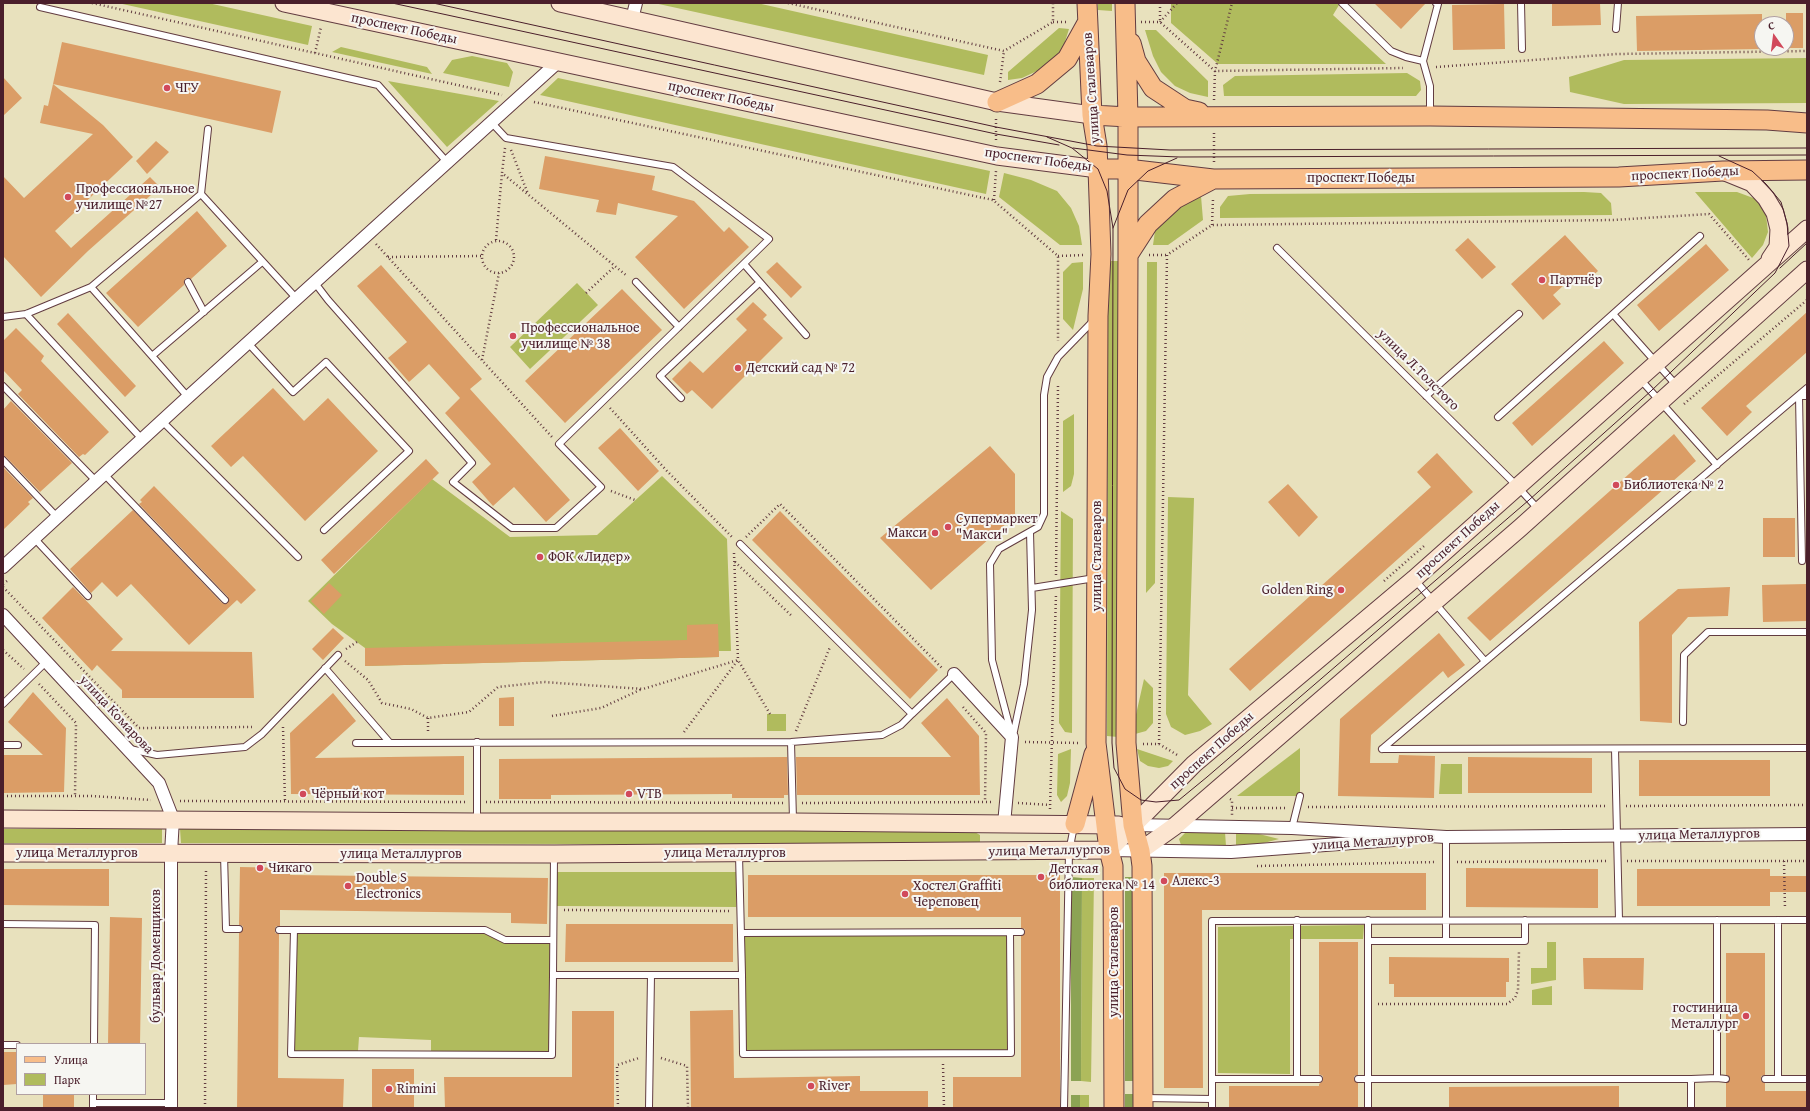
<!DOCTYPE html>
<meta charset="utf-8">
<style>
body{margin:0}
#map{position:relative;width:1810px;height:1111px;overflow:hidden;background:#e8e1bd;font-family:"Gentium Book Plus",serif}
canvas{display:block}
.frame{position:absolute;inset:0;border:4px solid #4a1f2b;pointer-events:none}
.legend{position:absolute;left:16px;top:1043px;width:130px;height:52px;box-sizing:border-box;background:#f6f6f2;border:1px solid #b1a0a2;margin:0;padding:5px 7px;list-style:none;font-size:12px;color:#4a1f2b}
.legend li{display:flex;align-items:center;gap:8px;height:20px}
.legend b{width:20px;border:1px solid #b1a0a2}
.north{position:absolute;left:1754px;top:16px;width:40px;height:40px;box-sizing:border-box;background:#f6f6f2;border:1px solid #b1a0a2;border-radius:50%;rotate:346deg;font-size:11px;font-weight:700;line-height:16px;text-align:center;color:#4a1f2b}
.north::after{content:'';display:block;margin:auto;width:14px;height:18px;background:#d1495b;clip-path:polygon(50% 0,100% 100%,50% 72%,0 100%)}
</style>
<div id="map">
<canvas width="1810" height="1111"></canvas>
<div class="frame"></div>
<ul class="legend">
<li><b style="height:5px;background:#f8bd89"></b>Улица</li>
<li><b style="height:11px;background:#b0bb5d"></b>Парк</li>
</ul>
<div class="north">С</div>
</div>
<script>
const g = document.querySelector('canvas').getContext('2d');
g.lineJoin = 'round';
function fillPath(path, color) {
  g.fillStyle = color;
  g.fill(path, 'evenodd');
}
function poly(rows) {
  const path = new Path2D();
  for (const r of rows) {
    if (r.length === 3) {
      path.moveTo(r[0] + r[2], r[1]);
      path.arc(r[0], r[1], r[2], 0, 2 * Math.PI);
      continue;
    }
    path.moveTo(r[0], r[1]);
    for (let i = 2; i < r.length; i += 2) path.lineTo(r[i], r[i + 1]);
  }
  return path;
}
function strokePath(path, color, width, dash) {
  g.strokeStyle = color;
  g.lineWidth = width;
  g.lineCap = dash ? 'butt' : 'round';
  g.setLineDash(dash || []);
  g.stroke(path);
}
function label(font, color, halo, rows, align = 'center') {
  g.font = font + ' "Gentium Book Plus",serif';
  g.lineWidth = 4;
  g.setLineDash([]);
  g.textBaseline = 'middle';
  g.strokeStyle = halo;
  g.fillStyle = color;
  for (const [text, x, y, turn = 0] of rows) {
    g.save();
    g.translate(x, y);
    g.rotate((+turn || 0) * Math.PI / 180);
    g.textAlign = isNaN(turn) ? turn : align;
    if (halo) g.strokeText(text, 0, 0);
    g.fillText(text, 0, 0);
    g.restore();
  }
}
fillPath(poly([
 [118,3,208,3,312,26,308,45],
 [654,3,757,3,988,55,984,75],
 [1098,3,1112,3,1112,11,1098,10],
 [1171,3,1337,3,1339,5,1333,15,1386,64,1218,64,1171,23],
 [1059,28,1069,29,1063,48,1053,60,1037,71,1022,78,1008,80,1008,72],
 [1145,30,1156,30,1208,81,1208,97,1190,93,1175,86,1161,72,1153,56],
 [341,47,427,67,432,74,332,52],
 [472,56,507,63,513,72,509,87,443,73,452,60],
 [1807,58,1807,103,1624,104,1570,92,1569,77,1624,60],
 [1407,73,1420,81,1421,90,1416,96,1224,96,1223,85,1235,76],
 [558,78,990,171,986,194,540,95],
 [388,81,499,101,447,147],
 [1004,173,1031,180,1057,191,1071,208,1079,226,1082,245,1060,245,999,197],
 [1584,192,1601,193,1611,203,1612,215,1220,218,1220,207,1228,196,1250,194],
 [1695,192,1737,192,1756,199,1766,215,1768,232,1763,245,1752,258],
 [1201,196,1203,220,1168,245,1153,245,1155,231,1165,217,1179,205],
 [1108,261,1119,261,1118,737,1107,736],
 [1083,262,1083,289,1073,330,1063,319,1063,272,1072,263],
 [1147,262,1157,262,1155,583,1146,593],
 [577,283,598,305,530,369,510,347],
 [1074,414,1074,474,1071,486,1063,492,1063,421],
 [662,476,727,539,731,651,719,651,719,657,365,666,365,648,332,624,308,601,432,479,510,537,597,535],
 [1168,497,1194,498,1188,695,1212,724,1200,731,1185,735,1171,727,1166,714],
 [1061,511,1073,519,1072,733,1065,732,1059,723],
 [1144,679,1153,688,1153,723,1146,731,1135,734,1135,719],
 [767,714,786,714,786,731,767,731],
 [1300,748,1300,796,1237,796],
 [1071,749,1070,783,1067,796,1061,802,1057,795,1058,754],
 [1137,749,1173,761,1168,766,1159,768,1148,766,1140,761],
 [1441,764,1462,764,1462,794,1439,794],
 [3,829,162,829,162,843,3,843],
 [180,829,973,831,980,835,980,842,973,845,181,843],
 [1225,832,1226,846,1189,847,1181,845,1179,839,1185,833],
 [1236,833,1259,834,1279,839,1260,844,1236,845],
 [557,872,736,872,736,907,557,906],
 [1082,878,1094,878,1091,1082,1081,1081],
 [1364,925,1363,939,1290,939,1290,1074,1218,1073,1218,927],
 [1010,932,1011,1053,743,1054,741,933],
 [296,933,484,933,506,942,551,942,549,1052,431,1051,431,1040,359,1037,358,1051,293,1051],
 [1547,942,1556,942,1556,980,1531,984,1531,968,1547,968],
 [1552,986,1552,1005,1532,1005,1532,990],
 [1080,1095,1089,1095,1089,1108,1080,1108]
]), '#b0bb5d');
fillPath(poly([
 [1071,877,1082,878,1081,1081,1071,1081],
 [1125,877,1137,877,1135,1081,1125,1081],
 [1125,1094,1136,1094,1136,1108,1125,1108],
 [1071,1095,1080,1095,1080,1108,1071,1108]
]), '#8ca354');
fillPath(poly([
 [1374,3,1426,3,1401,29],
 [1552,3,1600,3,1601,25,1552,26],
 [1504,4,1505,49,1453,50,1452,5],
 [1786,13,1803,13,1803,48,1786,48],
 [1762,14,1762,49,1637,51,1636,16],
 [62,42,281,91,272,133,53,84],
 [3,77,22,98,3,116],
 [53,84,103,125,133,157,55,231,71,248,150,177,160,187,88,251,41,297,3,256,3,176,24,198,93,134,40,123,44,105,48,106],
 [156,141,169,152,147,174,136,161],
 [545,156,655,176,652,190,694,201,724,232,729,227,749,247,684,309,635,257,678,216,618,203,616,215,596,212,599,200,539,189],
 [197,211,227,246,191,279,186,278,184,281,184,285,138,327,106,293],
 [1565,235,1598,271,1582,285,1574,276,1553,295,1561,304,1543,320,1511,284],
 [1468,238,1496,267,1482,279,1455,250],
 [1706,244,1729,270,1659,331,1637,305],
 [777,262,802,287,791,298,766,272],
 [381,265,482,379,470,389,570,500,546,522,514,487,493,506,472,482,491,464,445,413,460,398,429,364,409,382,388,358,407,342,357,286],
 [622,289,662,330,565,423,525,381],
 [753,302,767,315,763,319,783,338,712,409,692,390,687,394,672,379,690,361,703,373,747,330,736,319],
 [1807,312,1807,352,1746,406,1752,412,1727,436,1701,408],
 [68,313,136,386,125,397,57,324],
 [16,328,44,356,41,361,109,432,85,455,83,454,79,457,18,394,22,390,3,370,3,341],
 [1604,341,1624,363,1532,446,1512,423],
 [273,388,304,421,328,398,378,451,305,521,243,456,231,467,211,446],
 [11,401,72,463,40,492,6,457,3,456,3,410],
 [620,428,659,471,638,491,598,448],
 [1674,434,1696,461,1490,641,1467,618],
 [990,446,1015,474,1015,516,931,590,880,538],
 [1437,453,1473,492,1250,691,1229,669,1431,487,1417,472],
 [426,459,439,473,334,574,321,560],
 [3,467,33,498,28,502,30,504,3,530],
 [1288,484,1318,517,1299,537,1268,502],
 [154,486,256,590,241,604,237,600,189,645,131,584,117,597,102,582,91,593,70,569,133,510,222,603,226,604,228,603,228,597,139,504,142,502,140,500],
 [780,511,938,670,910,699,752,540],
 [1763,518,1795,518,1795,557,1763,557],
 [329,583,342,595,324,614,311,601],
 [1807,584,1807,621,1763,622,1762,585],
 [73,587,123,639,111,651,252,652,254,698,122,698,122,690,97,665,92,671,42,618],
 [1730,587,1728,616,1688,617,1672,635,1672,723,1640,721,1639,622,1678,589],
 [718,624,719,657,365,666,365,648,687,640,687,625],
 [333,628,344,638,323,660,312,649],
 [1439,633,1465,665,1448,678,1443,671,1371,735,1370,763,1398,763,1399,755,1435,756,1434,798,1338,796,1340,719],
 [33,692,66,728,64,792,3,793,3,755,43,755,8,722],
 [333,693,356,721,315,758,464,756,464,795,291,794,290,733],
 [514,697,514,726,499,726,499,698],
 [947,698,979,736,980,795,797,795,796,757,951,757,921,723],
 [787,757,788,795,784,795,784,798,732,798,732,794,551,795,551,799,499,799,499,759],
 [1468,757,1592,758,1592,793,1468,793],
 [1639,760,1770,760,1770,796,1639,796],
 [240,867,291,868,290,875,548,878,547,924,511,923,511,913,280,910,280,926,276,926,275,930,275,933,279,934,278,1078,344,1079,343,1108,237,1108,239,933,243,929,243,926,239,925],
 [1466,868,1598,869,1598,908,1466,907],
 [3,869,109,869,109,906,3,905],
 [1637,869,1770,869,1770,876,1807,876,1807,892,1770,892,1770,906,1637,906],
 [1164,873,1426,873,1426,910,1202,910,1203,1088,1164,1088],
 [748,875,1060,875,1060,1108,953,1108,953,1077,1021,1077,1021,936,1025,932,1025,929,1021,928,1021,917,748,917],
 [110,917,142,918,140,1044,108,1044],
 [566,924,733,924,733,962,565,962],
 [1319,942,1358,942,1358,1075,1354,1076,1354,1079,1358,1083,1358,1108,1229,1108,1229,1086,1319,1086,1319,1084,1323,1081,1323,1076,1319,1074],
 [1726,953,1765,953,1765,1075,1761,1076,1761,1081,1765,1083,1765,1091,1807,1091,1807,1108,1726,1108,1726,1083,1730,1079,1726,1075],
 [1389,957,1509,958,1509,982,1506,982,1506,997,1394,997,1394,984,1389,984],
 [1583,958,1644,958,1643,990,1584,989],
 [733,1010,734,1078,860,1076,860,1091,928,1091,928,1108,691,1108,690,1011],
 [572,1011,614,1011,614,1108,445,1108,444,1077,572,1077],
 [3,1052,17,1052,17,1084,3,1085],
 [372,1069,414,1069,414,1108,372,1108],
 [1619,1086,1619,1108,1449,1108,1449,1087],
 [43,1094,74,1094,74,1108,43,1108]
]), '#db9d66');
const lane = poly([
 [1342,3,1391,51,1406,57,1423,61,1430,86,1430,114],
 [1521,3,1522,49],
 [40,7,378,85,447,162],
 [1616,29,1618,3],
 [1423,61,1438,4,1436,3],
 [208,129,201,194,297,299],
 [1277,248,1517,486,1539,510],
 [744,264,806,335],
 [188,282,204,312],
 [636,282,679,327],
 [315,283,328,300,472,463,453,482,512,528,556,528,601,487,559,444,769,239,673,167,506,138,491,122],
 [26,314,142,439],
 [1613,314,1677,386],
 [3,317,26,314,91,287],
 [248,343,293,392,326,362,409,451,324,530],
 [152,356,91,287,201,194],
 [1640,379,1717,465],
 [3,386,96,481],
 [1426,396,1519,314],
 [188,397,152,356,262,262],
 [681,398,660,376,759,283],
 [1498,417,1700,236],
 [162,421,298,557],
 [3,460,57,517],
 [104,474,225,600],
 [34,538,88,596],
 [1802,561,1799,396,1807,396],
 [1415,580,1484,660],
 [1032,588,1095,578],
 [325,668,390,743,791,742,882,735,901,725,912,714,740,544],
 [3,704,46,662],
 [912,714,954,674],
 [1683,722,1684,655,1708,632,1807,632],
 [1011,732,992,660,990,564,999,549,1038,527,1044,514,1044,395,1047,377,1058,357,1094,320],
 [1013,736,1024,684,1032,610,1030,532],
 [477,742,477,821],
 [791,742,793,820],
 [356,743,390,743],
 [3,745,18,745],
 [130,749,157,755,245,747,262,734,338,655],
 [1382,749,1807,388],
 [1382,749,1807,748],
 [1615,749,1619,920],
 [1292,828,1300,796],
 [224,854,226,929,239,929],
 [554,856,553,975,742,975,739,855],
 [1368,920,1368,1079,1691,1079,1717,1078,1717,920],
 [1778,920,1778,1079],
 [3,924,95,925,94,1044],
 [279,930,294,930],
 [1010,932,1021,932],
 [741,933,1010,932,1011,1053,743,1054,742,975],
 [1368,941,1525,941,1525,920],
 [1446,941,1446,837],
 [553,975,552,1055,291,1054,294,930,485,930,505,940,553,940],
 [3,1045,17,1045],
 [1717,1078,1726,1079],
 [1212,1079,1297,1079,1297,920],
 [1297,1079,1319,1079],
 [1358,1079,1368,1079,1368,1108],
 [1765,1079,1807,1079],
 [1144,1098,1212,1099],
 [93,1103,171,1103],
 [93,1108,93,1094],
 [649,1108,651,975],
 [1064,1108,1069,852,1074,826],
 [1212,1108,1212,921,1807,920],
 [1691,1108,1691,1079]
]);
const street = poly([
 [632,19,636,3],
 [3,567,188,397,558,62],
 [3,615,159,783,173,819,171,853,171,1108],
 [954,674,1012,737,1004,824],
 [1133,825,1292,828,1446,837,1807,834],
 [1109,850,1231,852,1393,840]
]);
const secondary = poly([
 [284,3,997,156,1098,169],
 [560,3,997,102,1092,115],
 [1725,172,1752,183,1766,198,1775,213,1779,229,1778,247,1770,259],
 [3,819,477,822,793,822,1119,825],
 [1140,851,1175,826,1520,528,1807,270],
 [3,853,554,854,1109,850,1194,764,1414,579,1807,229]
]);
const primary = poly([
 [1087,3,1092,115,1097,146,1098,169,1101,254,1098,316,1096,743,1109,850,1113,866,1114,1108],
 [1125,3,1128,117,1128,255,1126,743,1133,825,1140,851,1142,866,1143,1108],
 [1131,43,1136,61,1153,88,1185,109,1199,112],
 [997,102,1037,84,1067,59,1087,23],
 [1092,115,1128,117,1430,116,1767,120,1807,123],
 [1098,169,1127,169,1213,179,1619,177,1723,171,1807,170],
 [1128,255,1148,224,1175,199,1213,179],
 [1075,824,1094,754]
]);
strokePath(lane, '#623c41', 8);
strokePath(street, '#623c41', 14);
strokePath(secondary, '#623c41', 19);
strokePath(primary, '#623c41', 21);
strokePath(poly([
 [92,3,502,95],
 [788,3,1004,51,1053,22,1053,3],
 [1160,20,1160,3],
 [1053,22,1068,22],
 [1141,22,1160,22,1215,71,1403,68],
 [1160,22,1177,3],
 [315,53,321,27],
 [1436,67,1617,54,1807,51],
 [1000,82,1004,51],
 [1214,100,1215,71,1232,3],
 [534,102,993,200,1058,256,1058,341],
 [996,140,996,119],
 [505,148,502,173,627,276],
 [511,150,528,194],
 [1214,162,1214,133],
 [994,200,996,171],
 [1212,225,1213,199],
 [496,240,502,173],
 [498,257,16],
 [376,244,552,437],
 [1149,255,1167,255],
 [1058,256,1084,255],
 [388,257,481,256],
 [586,293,614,267],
 [482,360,499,273],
 [1684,404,1807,300],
 [610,408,667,471,733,538],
 [611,491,635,500],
 [746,537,780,504,942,668],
 [735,562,793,617],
 [1056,575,1058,384],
 [1384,581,1424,546],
 [3,584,7,581],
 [3,587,139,728,252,727],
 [346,649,357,642],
 [3,650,24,669],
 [345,661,368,680,382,703,411,709,428,718,469,712,498,687,544,682,643,689,738,660,770,714],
 [39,684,76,723,75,796],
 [963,707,986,733,985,802],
 [552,716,601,708,642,689],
 [428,718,428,733],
 [283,727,285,802],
 [796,731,830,647],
 [684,732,738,660,734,553],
 [1025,742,1080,743],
 [1143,744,1159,744,1179,756],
 [1159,744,1167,255,1212,225,1614,220,1709,214,1749,260],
 [3,796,93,796,151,800],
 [1230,799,1232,800,1232,815],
 [180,801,467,802],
 [486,802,783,803],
 [802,803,993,802],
 [1018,803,1050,805],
 [1626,806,1807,805],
 [1308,807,1607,806],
 [1232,808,1287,808],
 [1050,809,1056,594],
 [1627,861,1807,861],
 [1784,861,1785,909],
 [1457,862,1608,861],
 [1257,866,1436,862],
 [564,910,731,911],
 [1378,1004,1507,1004,1515,998,1518,990,1519,951],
 [661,1058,687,1066,688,1108],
 [943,1064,944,1108],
 [205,1108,206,869],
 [618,1108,617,1065,639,1058]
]), '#623c41', 2.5, [1, 3]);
strokePath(lane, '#fff', 6);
strokePath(street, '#fff', 12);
strokePath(secondary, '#fce5d0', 17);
strokePath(primary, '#f8bd89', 19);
strokePath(poly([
 [392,3,996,134,1059,145],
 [433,3,996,127,1097,146,1170,150,1807,148],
 [1047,137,1072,148,1098,169,1107,191,1113,228,1112,743,1114,768,1125,789,1141,800,1156,802,1179,800,1207,777,1529,500,1651,391,1775,273,1789,246,1787,223,1781,202,1766,184,1752,171,1719,156],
 [1073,148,1127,155,1180,157,1807,155],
 [1113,228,1128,190,1148,171,1177,158],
 [1780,268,1807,243]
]), '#4a1f2b', 1);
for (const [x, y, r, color] of [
 [167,88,4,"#d1495b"],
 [68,197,4,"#d1495b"],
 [1542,280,4,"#d1495b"],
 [513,336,4,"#d1495b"],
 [738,368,4,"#d1495b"],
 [1616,485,4,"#d1495b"],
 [948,527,4,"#d1495b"],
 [935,533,4,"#d1495b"],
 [540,557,4,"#d1495b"],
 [1341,590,4,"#d1495b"],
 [303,794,4,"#d1495b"],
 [629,794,4,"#d1495b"],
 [260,868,4,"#d1495b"],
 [1041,877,4,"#d1495b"],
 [1164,881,4,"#d1495b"],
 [348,886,4,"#d1495b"],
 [905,894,4,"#d1495b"],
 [1746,1016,4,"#d1495b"],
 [811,1086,4,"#d1495b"],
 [389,1089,4,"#d1495b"]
]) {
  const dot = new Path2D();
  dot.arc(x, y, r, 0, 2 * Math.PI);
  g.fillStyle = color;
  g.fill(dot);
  strokePath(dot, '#f6f6f2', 1.5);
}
label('14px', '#4a1f2b', '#f6f6f2', [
 ["проспект Победы",404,29,12],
 ["улица Сталеваров",1092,88,-94],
 ["проспект Победы",721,97,12],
 ["проспект Победы",1038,160,8],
 ["проспект Победы",1685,174,-3],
 ["проспект Победы",1361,178],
 ["улица Л.Толстого",1418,370,45],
 ["проспект Победы",1458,540,-42],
 ["улица Сталеваров",1097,556,-90],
 ["улица Комарова",116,715,47],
 ["проспект Победы",1212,751,-42],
 ["улица Металлургов",1699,835,-1],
 ["улица Металлургов",1373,842,-4],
 ["улица Металлургов",1049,851,-1],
 ["улица Металлургов",77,853],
 ["улица Металлургов",725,853],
 ["улица Металлургов",401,854],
 ["бульвар Доменщиков",156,956,-90],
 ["улица Сталеваров",1114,962,-90]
]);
label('14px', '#4a1f2b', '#f6f6f2', [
 ["ЧГУ",175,88],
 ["Профессиональное",76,189],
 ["училище №27",76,205],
 ["Партнёр",1550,280],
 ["Профессиональное",521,328],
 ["училище № 38",521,344],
 ["Детский сад № 72",746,368],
 ["Библиотека № 2",1624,485],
 ["Супермаркет",956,519],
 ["\"Макси\"",956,535],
 ["Макси",927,533,"right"],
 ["ФОК «Лидер»",548,557],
 ["Golden Ring",1333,590,"right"],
 ["Чёрный кот",311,794],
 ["VTB",637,794],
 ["Чикаго",268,868],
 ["Детская",1049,869],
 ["библиотека № 14",1049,885],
 ["Double S",356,878],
 ["Electronics",356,894],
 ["Алекс-3",1172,881],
 ["Хостел Graffiti",913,886],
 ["Череповец",913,902],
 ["гостиница",1738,1008,"right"],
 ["Металлург",1738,1024,"right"],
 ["River",819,1086],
 ["Rimini",397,1089]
], 'left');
</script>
